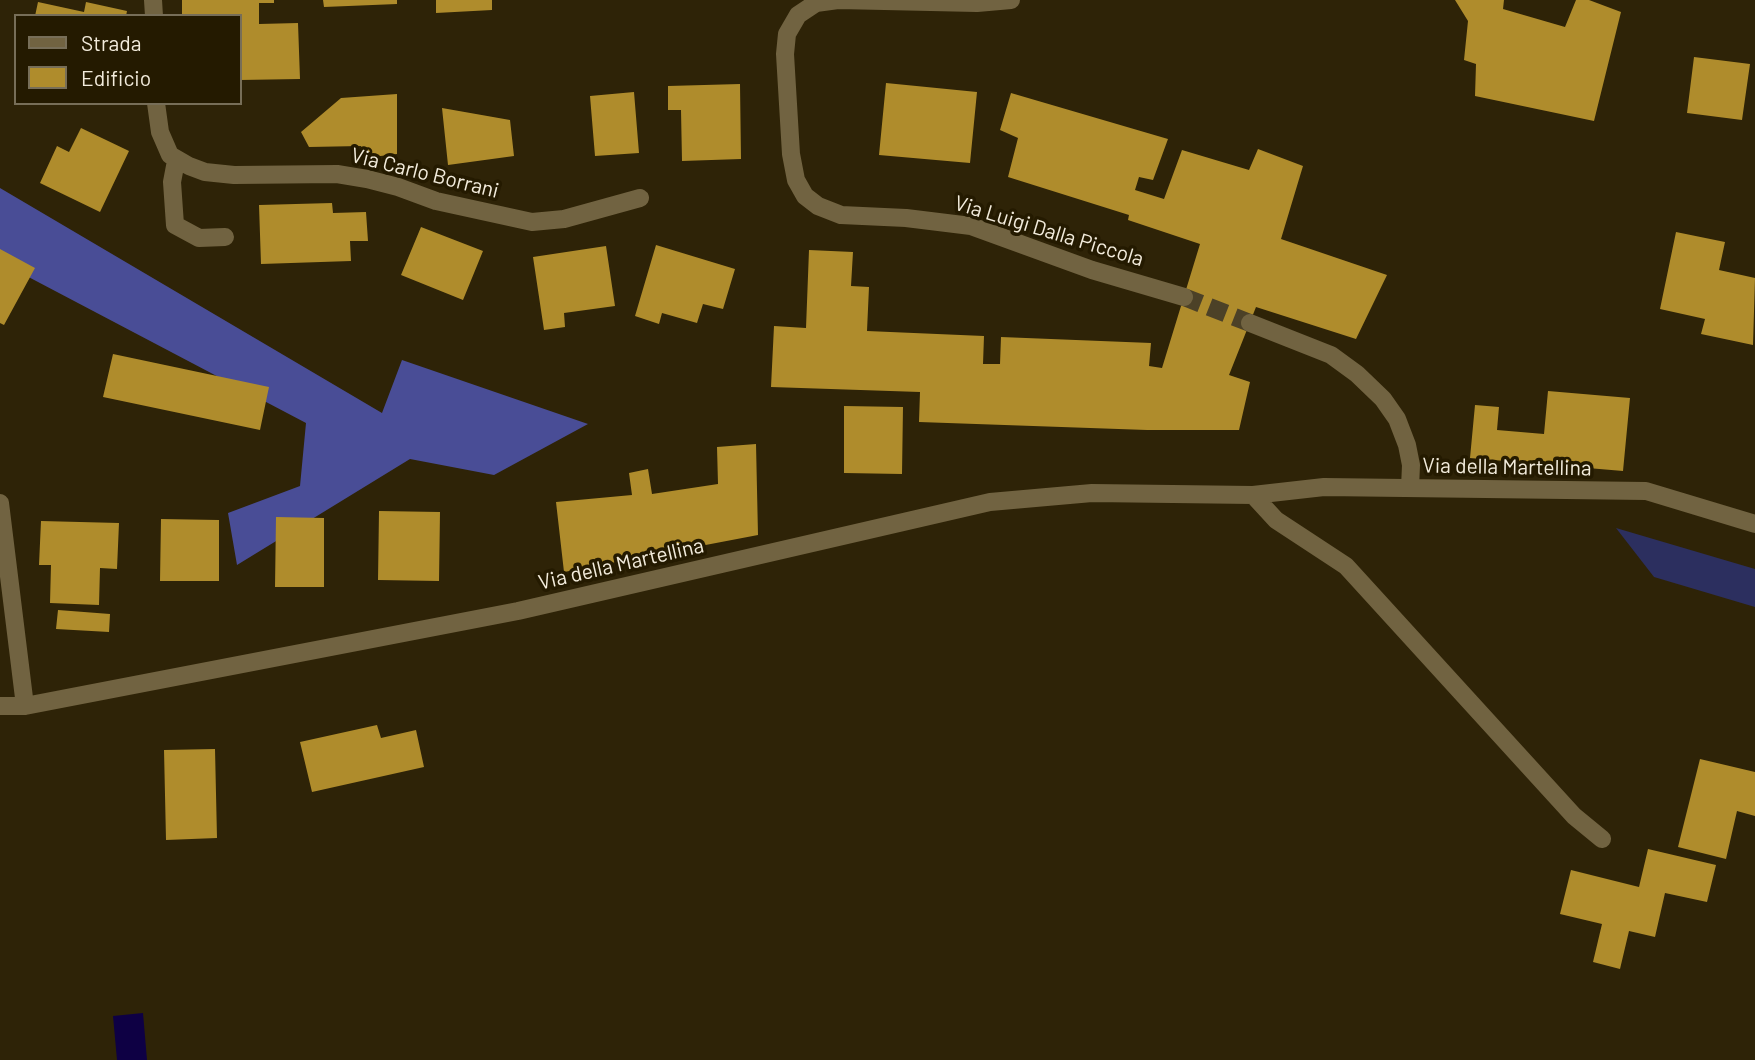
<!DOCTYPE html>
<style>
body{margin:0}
#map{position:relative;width:1755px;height:1060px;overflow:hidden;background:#2e2307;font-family:Barlow,sans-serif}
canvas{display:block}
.legend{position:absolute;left:14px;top:14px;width:228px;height:91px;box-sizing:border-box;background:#241a00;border:2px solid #776e58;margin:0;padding:9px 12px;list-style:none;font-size:21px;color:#f3ecdc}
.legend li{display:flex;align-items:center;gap:14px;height:35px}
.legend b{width:35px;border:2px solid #776e58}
</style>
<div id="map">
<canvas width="1755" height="1060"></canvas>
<ul class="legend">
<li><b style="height:9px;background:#716341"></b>Strada</li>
<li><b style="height:19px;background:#af8c2c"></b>Edificio</li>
</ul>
</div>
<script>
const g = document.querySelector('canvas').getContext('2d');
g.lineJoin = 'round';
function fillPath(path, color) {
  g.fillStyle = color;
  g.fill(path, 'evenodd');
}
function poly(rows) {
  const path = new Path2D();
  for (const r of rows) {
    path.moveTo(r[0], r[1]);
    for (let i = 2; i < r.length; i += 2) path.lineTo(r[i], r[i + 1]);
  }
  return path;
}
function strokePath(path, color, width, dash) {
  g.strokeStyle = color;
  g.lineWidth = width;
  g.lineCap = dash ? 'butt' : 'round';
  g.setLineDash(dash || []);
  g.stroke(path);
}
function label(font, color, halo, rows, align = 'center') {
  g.font = font + ' Barlow,sans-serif';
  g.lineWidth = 7;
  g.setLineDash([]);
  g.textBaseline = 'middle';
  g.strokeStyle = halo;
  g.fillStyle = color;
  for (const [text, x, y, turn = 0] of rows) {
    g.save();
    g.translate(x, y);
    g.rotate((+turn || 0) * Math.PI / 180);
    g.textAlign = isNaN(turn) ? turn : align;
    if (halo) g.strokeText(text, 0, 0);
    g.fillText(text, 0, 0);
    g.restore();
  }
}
fillPath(poly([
 [1616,528,1755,569,1755,607,1654,577]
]), '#2c2f5f');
fillPath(poly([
 [0,188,382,413,402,360,588,424,494,475,410,459,237,565,228,513,300,486,306,423,0,262]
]), '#494d96');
fillPath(poly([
 [143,1013,147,1060,117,1060,113,1016]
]), '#0e0044');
fillPath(poly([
 [182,0,274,0,274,3,259,3,259,24,298,23,300,79,240,80,240,16,182,16],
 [323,0,397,0,397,4,324,7],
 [436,0,492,0,492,10,436,13],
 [1455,0,1504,0,1503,9,1565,27,1576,0,1589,0,1621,12,1594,121,1475,96,1476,64,1464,60,1468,21],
 [38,2,84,12,86,2,127,11,126,16,35,16],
 [1694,57,1750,64,1742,120,1687,113],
 [886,83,977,92,970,163,879,155],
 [740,84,741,159,682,161,681,110,668,110,668,86],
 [634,92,639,153,595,156,590,96],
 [1011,93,1168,139,1153,180,1139,177,1135,190,1164,199,1182,150,1249,170,1258,149,1303,166,1281,239,1387,275,1356,339,1256,307,1229,375,1250,382,1239,430,1147,430,919,422,920,392,771,387,774,326,806,328,809,250,853,252,851,286,869,287,867,331,984,336,983,364,1000,364,1001,337,1151,343,1149,366,1162,368,1200,244,1128,220,1129,215,1008,177,1018,138,1000,130],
 [397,94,397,154,364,158,361,146,309,147,301,132,341,98],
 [442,108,510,120,514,156,448,165],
 [81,128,129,151,100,212,40,183,57,146,69,152],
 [332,203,333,213,366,212,368,241,350,241,351,261,261,264,259,205],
 [421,227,483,251,463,300,401,275],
 [1676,232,1725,242,1719,270,1755,278,1753,345,1701,334,1705,319,1660,309],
 [656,245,735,269,723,309,703,304,697,323,662,313,659,324,635,316],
 [606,246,615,306,564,313,565,327,544,330,533,257],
 [0,249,35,268,4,325,0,323],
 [113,354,269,387,260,430,103,397],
 [1548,391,1630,398,1623,471,1470,458,1475,405,1499,407,1497,430,1544,434],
 [844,406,903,407,902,474,844,473],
 [756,444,758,535,564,572,556,502,632,495,629,473,648,469,652,494,718,484,717,447],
 [379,511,440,512,439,581,378,580],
 [276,517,324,518,324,587,275,587],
 [161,519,219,520,219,581,160,581],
 [41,521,119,523,117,569,100,568,99,605,50,603,51,565,39,565],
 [58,610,110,614,109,632,56,629],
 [377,725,381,738,416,730,424,767,312,792,300,742],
 [215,749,217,838,166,840,164,750],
 [1700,759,1755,772,1755,816,1737,811,1726,859,1678,847],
 [1648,849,1716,865,1707,902,1665,893,1655,937,1629,931,1620,969,1593,962,1602,924,1560,914,1571,870,1639,887]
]), '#af8c2c');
strokePath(poly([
 [1184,297,1250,323]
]), '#4c4127', 18, [18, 9]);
strokePath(poly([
 [153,0,154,16],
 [1011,0,977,3,838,0,816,3,798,15,787,34,785,54,791,154,796,180,805,196,818,206,841,215,906,218,971,226,1092,270,1184,297],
 [156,103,160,132,170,155,189,166,205,172,234,175,337,174,367,179,398,187,436,201,532,222,564,219,640,198],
 [176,161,172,182,175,225,199,238,225,237],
 [1250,323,1331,355,1357,374,1383,399,1397,419,1407,445,1411,465,1410,488],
 [1253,495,1276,520,1346,566,1574,816,1602,839],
 [0,503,25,706],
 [0,706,25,706,518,611,990,502,1092,493,1253,495,1324,487,1646,491,1755,524]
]), '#716341', 18);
label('21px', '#f3ecdc', '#241a00', [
 ["Via Carlo Borrani",425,173,14],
 ["Via Luigi Dalla Piccola",1049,231,17],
 ["Via della Martellina",1507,467,1],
 ["Via della Martellina",621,564,-13]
]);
</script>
